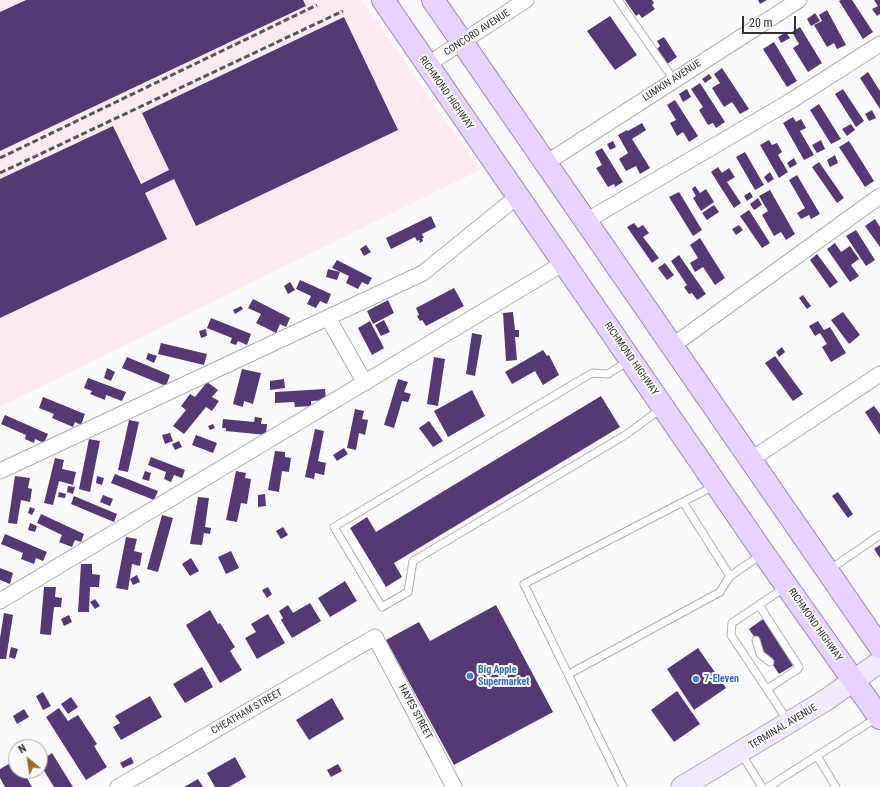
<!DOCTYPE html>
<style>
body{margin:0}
#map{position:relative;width:880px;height:787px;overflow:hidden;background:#fafafc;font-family:"Roboto Condensed",sans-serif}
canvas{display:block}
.north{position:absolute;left:8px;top:739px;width:40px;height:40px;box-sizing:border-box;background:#fafafc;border:1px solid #a9a9aa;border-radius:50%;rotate:330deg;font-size:11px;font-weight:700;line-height:16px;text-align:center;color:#2f2f30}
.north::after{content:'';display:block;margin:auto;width:14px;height:18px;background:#9b6d1e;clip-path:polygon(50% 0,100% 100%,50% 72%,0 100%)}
.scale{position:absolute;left:742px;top:16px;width:54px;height:18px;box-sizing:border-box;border:2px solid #2f2f30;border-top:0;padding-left:5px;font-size:12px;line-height:14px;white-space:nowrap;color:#2f2f30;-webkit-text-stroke:3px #fafafc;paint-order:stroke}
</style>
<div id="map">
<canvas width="880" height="787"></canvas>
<div class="north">N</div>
<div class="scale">20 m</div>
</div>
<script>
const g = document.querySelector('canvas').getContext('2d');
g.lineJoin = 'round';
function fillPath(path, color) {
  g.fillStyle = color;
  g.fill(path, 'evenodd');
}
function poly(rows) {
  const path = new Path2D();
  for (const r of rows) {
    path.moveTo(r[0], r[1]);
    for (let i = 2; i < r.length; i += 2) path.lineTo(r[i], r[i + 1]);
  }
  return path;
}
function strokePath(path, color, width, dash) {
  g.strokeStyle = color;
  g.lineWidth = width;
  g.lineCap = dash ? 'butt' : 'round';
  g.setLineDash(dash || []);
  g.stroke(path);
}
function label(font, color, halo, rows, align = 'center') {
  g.font = font + ' "Roboto Condensed",sans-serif';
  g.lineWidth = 4;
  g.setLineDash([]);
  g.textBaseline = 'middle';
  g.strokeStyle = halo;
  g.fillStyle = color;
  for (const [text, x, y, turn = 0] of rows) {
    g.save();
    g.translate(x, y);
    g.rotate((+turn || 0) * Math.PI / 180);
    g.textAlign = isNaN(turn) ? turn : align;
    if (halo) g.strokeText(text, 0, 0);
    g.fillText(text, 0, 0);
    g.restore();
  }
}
fillPath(poly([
 [0,0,362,0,480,170,0,407]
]), '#ffeaf1');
fillPath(poly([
 [26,0,303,0,306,6,0,151,0,12],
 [625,0,652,0,654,3,652,5,655,9,642,18,639,14,636,16],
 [758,0,767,0,760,4],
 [841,0,852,0,873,32,863,39,839,1],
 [874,0,880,0,880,14,877,16,872,9,878,6],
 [827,10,846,45,837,49,834,43,827,47,814,25,822,21,819,15],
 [815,13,820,21,811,26,807,19],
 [610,16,637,55,615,70,587,31],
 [344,17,398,130,196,226,174,179,145,193,167,239,0,318,0,179,113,126,141,184,169,170,142,113],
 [800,27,822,63,808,72,793,48,799,44,792,32],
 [786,32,790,38,781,43,778,37],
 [664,37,677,57,667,64,657,49,660,46,657,41],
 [774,42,797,81,787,87,763,49],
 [722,68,749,109,740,114,732,102,724,107,712,88,720,83,714,74],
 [868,72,880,91,880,109,860,78],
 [709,74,712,78,705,83,702,79],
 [700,83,725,122,716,128,713,123,708,125,699,110,703,107,691,89],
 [687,89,691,97,683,102,679,94],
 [843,89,864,121,856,127,835,94],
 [675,100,698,136,689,142,683,132,677,136,670,123,676,120,667,105],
 [819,104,841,139,831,144,810,110],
 [872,110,876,118,869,121,865,114],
 [793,117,796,122,801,119,806,128,800,131,814,155,804,160,783,123],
 [642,123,646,130,632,139,650,168,640,174,636,166,626,171,619,159,628,153,618,135,627,130,628,131],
 [851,124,855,130,847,136,842,129],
 [769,140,772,145,777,143,782,152,778,155,788,172,779,178,760,145],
 [821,140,825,149,817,153,812,145],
 [613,141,616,147,610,150,607,144],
 [849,141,874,181,865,187,839,147],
 [602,148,623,182,615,187,614,184,608,187,596,168,602,165,595,152],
 [745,152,764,185,755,190,736,157],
 [835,155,838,163,830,167,827,160],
 [794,158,797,164,790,168,787,163],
 [819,162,844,198,837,203,812,167],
 [718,167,722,173,729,168,735,177,727,182,741,203,734,208,711,172],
 [770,172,774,179,768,183,764,177],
 [797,175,820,214,811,219,809,215,801,219,797,213,805,208,789,180],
 [695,186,700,193,706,189,714,202,701,211,693,198,696,196,692,189],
 [770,190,795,234,786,240,781,232,774,236,762,215,768,211,759,196],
 [679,192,702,230,693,236,669,197],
 [750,192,753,197,747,201,744,196],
 [758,198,762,205,754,210,750,204],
 [714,205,719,212,707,220,702,213],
 [749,210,770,243,762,248,740,216],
 [431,216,436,227,422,234,424,238,422,238,423,241,420,243,419,240,417,241,415,237,391,249,386,238],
 [875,219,880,227,880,247,865,226],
 [634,223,638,228,643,225,649,233,643,237,659,258,652,263,627,227],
 [739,225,743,230,736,235,732,229],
 [856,230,875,260,866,266,846,236],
 [700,238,725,278,715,285,703,267,695,272,690,263,698,258,690,245],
 [835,243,841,252,850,246,859,259,851,265,859,276,850,282,827,249],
 [366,245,371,252,364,256,360,249],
 [817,254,838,282,830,288,810,260],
 [679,255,706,294,697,300,692,293,689,294,684,287,687,285,671,261],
 [337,260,372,278,368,285,362,282,358,289,346,283,349,276,332,268],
 [665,263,674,275,667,280,658,268],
 [328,269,340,272,337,280,326,277],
 [300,280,331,294,327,304,320,301,316,308,307,304,311,296,296,289],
 [290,282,295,290,288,294,284,286],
 [454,288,464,306,426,326,422,320,420,321,417,316,419,315,416,308],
 [803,295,811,306,807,309,799,298],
 [253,299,290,318,286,327,280,324,276,333,256,323,261,314,248,308],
 [388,300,394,313,373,324,367,311],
 [241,306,243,309,235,314,233,310],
 [513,312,515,330,519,330,519,337,515,337,517,360,506,361,503,313],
 [843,312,860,335,849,344,831,320],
 [211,318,251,334,247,345,238,341,236,345,230,343,232,338,207,328],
 [384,320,390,332,381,336,375,325],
 [370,321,384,348,372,355,358,328],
 [818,321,824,330,830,327,846,353,831,362,822,347,827,344,820,333,815,336,809,326],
 [206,329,207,336,201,338,199,331],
 [472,333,482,335,475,376,466,374],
 [161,343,207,354,204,365,158,354],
 [782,347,785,352,779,357,776,352],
 [543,350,547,356,549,355,559,375,543,385,535,371,512,384,505,372],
 [148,353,157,356,154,363,146,359],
 [775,356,803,394,793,401,765,363],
 [127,357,170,375,166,386,122,368],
 [434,357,445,359,438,406,427,404],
 [107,368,115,372,111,381,104,378],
 [242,369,261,373,253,404,244,401,243,407,233,404],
 [88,378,126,392,122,401,106,395,105,400,90,394,92,391,84,388],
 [284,379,285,388,270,390,270,381],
 [398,379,408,382,404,392,411,394,408,402,402,401,394,428,384,425],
 [207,382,218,390,212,397,219,401,212,411,206,407,184,434,173,426,186,410,181,406,190,394,195,397],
 [325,389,326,400,311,401,311,406,295,407,294,402,275,403,275,392],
 [472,390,485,416,448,437,434,411],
 [601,396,620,427,394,563,402,577,386,587,350,528,367,517,376,532],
 [43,397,85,414,81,425,75,422,73,427,52,418,54,414,39,408],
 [874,406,880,414,880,435,865,412],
 [355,409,364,411,362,419,368,420,365,435,359,433,356,450,347,448],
 [5,415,48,434,44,443,35,439,34,443,25,439,26,435,1,424],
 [255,417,262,418,261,424,267,424,266,435,226,431,226,428,222,428,223,419,254,422],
 [129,420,139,422,128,472,118,470],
 [429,421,443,441,433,447,419,428],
 [213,424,215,428,210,430,208,426],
 [315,429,324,431,318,461,326,463,324,475,315,473,314,479,305,477],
 [170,433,173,441,165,444,162,435],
 [196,435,217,443,213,453,192,445],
 [89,439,100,441,90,492,79,489],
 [179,441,182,447,175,450,172,444],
 [344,448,348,454,337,461,333,455],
 [275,451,285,452,285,457,291,458,289,472,282,471,279,492,268,490],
 [151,457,185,470,182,478,174,475,171,482,164,479,166,472,148,465],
 [55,458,64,460,62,469,76,472,73,485,59,481,53,505,44,503],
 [145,471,151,473,149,481,142,479],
 [236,471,246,473,245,478,251,479,247,504,241,503,237,522,226,520],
 [115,474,158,491,154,500,111,483],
 [15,476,30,478,28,488,32,489,30,502,21,500,17,524,8,523],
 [97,476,104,478,102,485,96,483],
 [68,486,75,487,73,494,67,492],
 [59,492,66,494,65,498,58,497],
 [838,492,853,514,848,518,832,496],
 [265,494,266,506,258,507,258,495],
 [103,495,113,499,110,506,100,502],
 [74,496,117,514,114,522,71,504],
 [198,497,209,498,205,527,211,528,210,534,204,533,202,545,190,544],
 [30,507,35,509,32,515,28,513],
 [41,514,84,534,81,542,75,540,72,547,59,542,62,535,37,523],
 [162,515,173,518,158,572,147,569],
 [30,523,37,526,35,532,28,530],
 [283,527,288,535,281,539,276,531],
 [5,534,47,552,43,561,36,558,34,564,21,559,23,553,1,544],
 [126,537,137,539,134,551,142,553,140,566,132,564,128,590,116,588],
 [880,545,880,558,874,549],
 [231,551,239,568,226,574,218,557],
 [191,558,199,571,190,576,182,564],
 [81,564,92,564,92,574,100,575,99,587,90,587,89,612,78,612],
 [0,568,13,573,10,584,0,580],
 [137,575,140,582,133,585,130,579],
 [345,581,357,601,330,617,318,598],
 [44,587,56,587,55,597,62,598,61,607,54,607,51,635,40,634],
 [268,587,272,594,267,598,262,590],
 [95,599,100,606,95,609,90,602],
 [310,603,321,621,292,638,281,620,283,618,279,611,288,605,293,613],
 [496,605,553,712,454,765,386,640,419,622,430,641],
 [210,610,218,624,220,623,235,647,230,651,242,670,220,683,186,625],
 [4,613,13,615,6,659,0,659,0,638],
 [268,614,285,643,257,659,245,638,256,632,251,624],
 [69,615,72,622,64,626,61,619],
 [763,619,794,665,779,674,749,629],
 [11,647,18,649,15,659,9,657],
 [698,648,726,688,694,710,667,669],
 [202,667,213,687,185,703,173,684],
 [677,691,700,724,674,742,651,710],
 [43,692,51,706,43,710,36,696],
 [150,696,162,717,121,740,113,727,120,723,115,716],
 [71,697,78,707,68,714,61,704],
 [332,698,344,719,309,740,296,720],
 [59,708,68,721,78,715,97,744,94,746,107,767,86,780,46,717],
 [24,709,29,717,17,724,13,716],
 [52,753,73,787,54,787,40,764,40,761],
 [131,757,134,763,123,768,120,763],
 [235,757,246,777,229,787,215,787,207,773],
 [16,760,16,771,23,771,32,787,5,787,0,778,0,769],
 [338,764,342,771,331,777,327,770],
 [198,779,203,787,184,787]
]), '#553974');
const lane = poly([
 [618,0,674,80],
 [628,361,608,374,592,373,334,527,382,607,408,592,413,561,627,434,662,408],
 [683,502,730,576,761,555],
 [829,570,880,535],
 [784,588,732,623,731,635,788,721],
 [759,605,799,667,798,669,767,689],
 [756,640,760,654,770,662],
 [569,674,720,592,730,576],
 [741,753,762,787],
 [817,756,836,787],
 [623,787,524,584,714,486],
 [768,787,878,717]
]);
const street = poly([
 [427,65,526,0],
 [546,163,799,0],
 [586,221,789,102,880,44],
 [328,318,365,383],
 [672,346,880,196],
 [750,460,880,374],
 [0,471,423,273,518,196],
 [0,601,564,263],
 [118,787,375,637,454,787]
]);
const secondary = poly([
 [682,787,826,700,880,662]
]);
const primary = poly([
 [383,0,766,557,880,718],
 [433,0,880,647]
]);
strokePath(lane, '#aeafb0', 9);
strokePath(street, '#aeafb0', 17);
strokePath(secondary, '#aeafb0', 23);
strokePath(primary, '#9c87b5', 24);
strokePath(lane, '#fff', 7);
strokePath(street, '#fff', 15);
strokePath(secondary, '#f3e9fe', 21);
strokePath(primary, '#e6d3fe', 22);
strokePath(poly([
 [0,158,317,5],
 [0,173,343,11]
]), '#575758', 3, [6, 3]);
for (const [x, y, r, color] of [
 [470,676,4,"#3f7fe0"],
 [696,679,4,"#3f7fe0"]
]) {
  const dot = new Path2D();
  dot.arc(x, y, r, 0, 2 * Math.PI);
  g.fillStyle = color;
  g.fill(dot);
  strokePath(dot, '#fafafc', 1.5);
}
label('10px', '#2f2f30', '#fafafc', [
 ["CONCORD AVENUE",477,33,-33],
 ["LUMKIN AVENUE",672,81,-33],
 ["RICHMOND HIGHWAY",446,93,55],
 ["RICHMOND HIGHWAY",631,359,55],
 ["RICHMOND HIGHWAY",815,625,55],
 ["CHEATHAM STREET",247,712,-30],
 ["HAYES STREET",415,712,62],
 ["TERMINAL AVENUE",783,727,-31]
]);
label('bold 10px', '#366cbe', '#fafafc', [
 ["Big Apple",478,670],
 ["Supermarket",478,682],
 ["7-Eleven",704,679]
], 'left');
</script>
